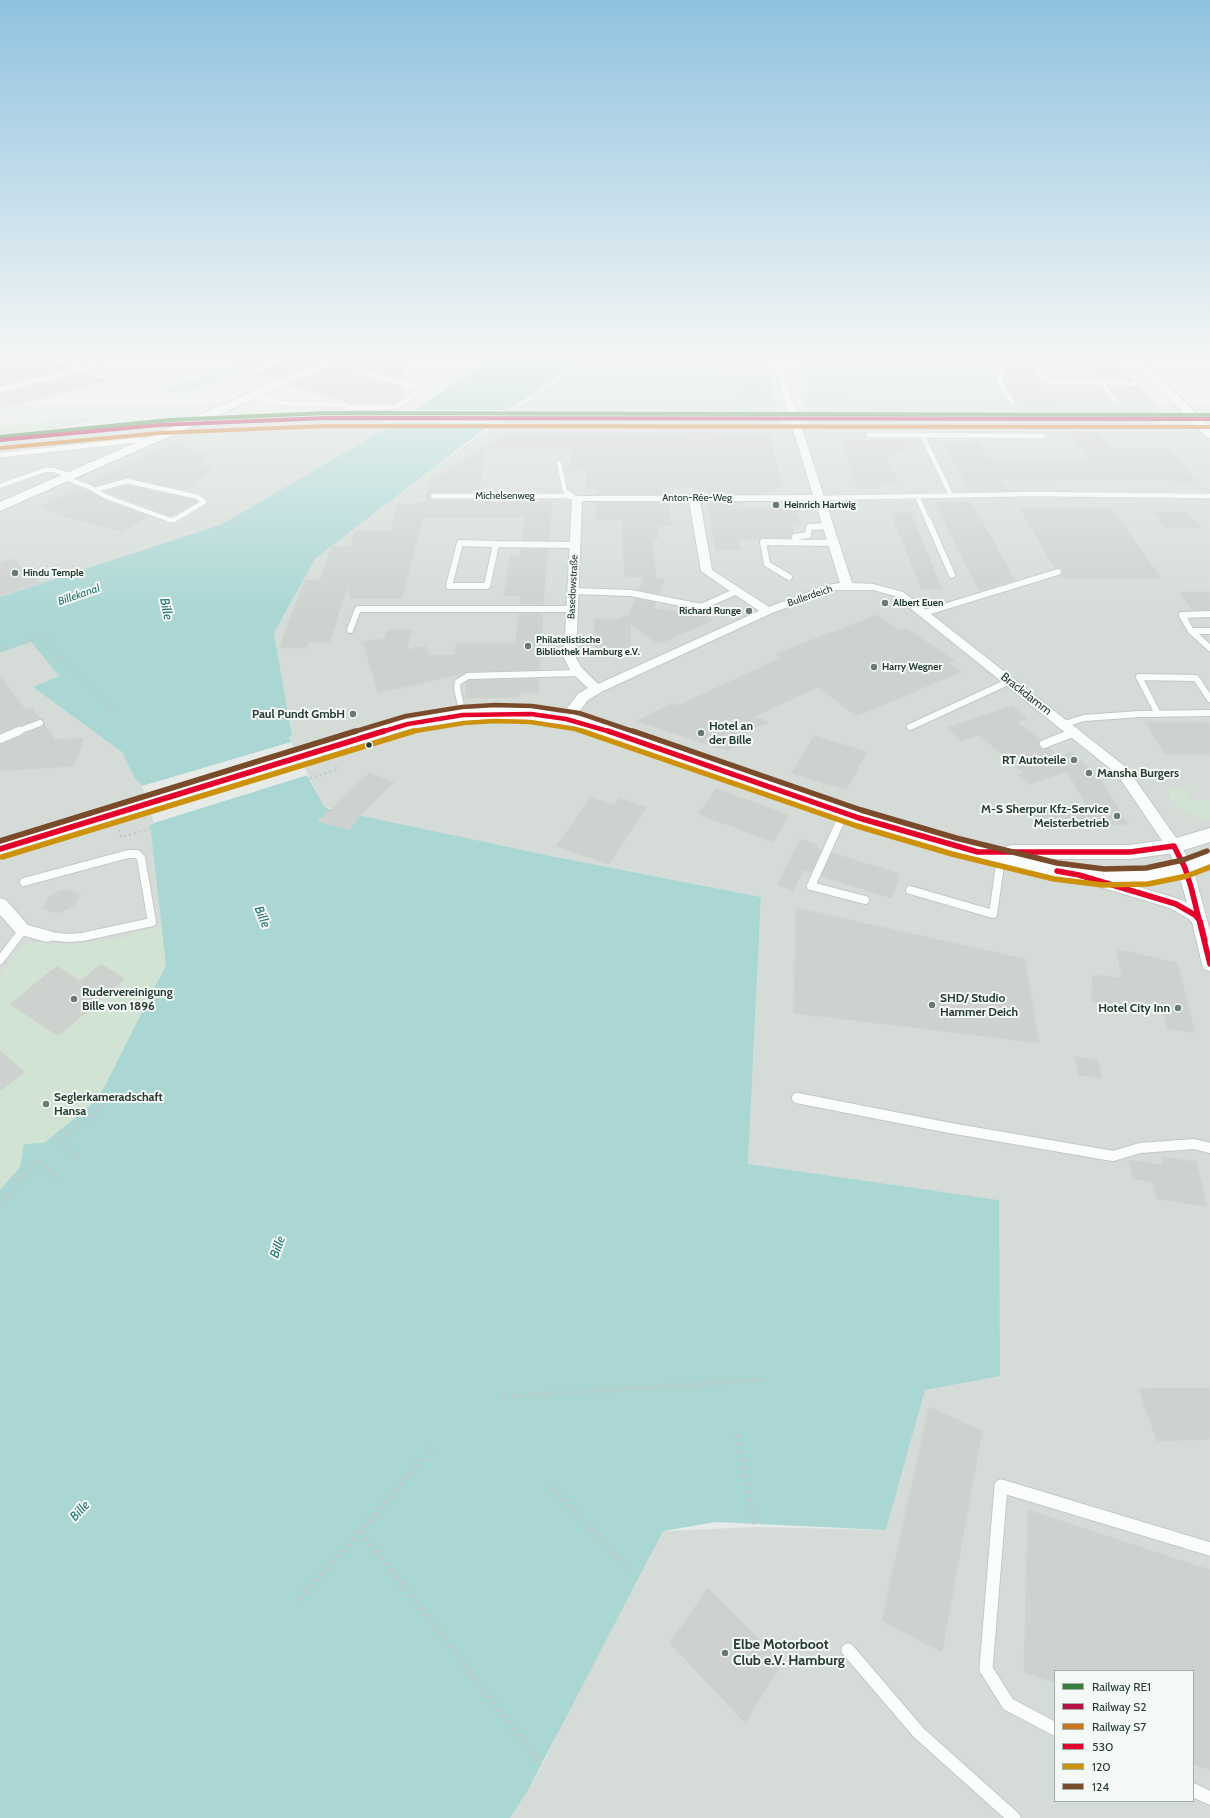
<!DOCTYPE html>
<meta charset="utf-8">
<style>
body{margin:0}
#map{position:relative;width:1210px;height:1818px;overflow:hidden;background:#e6ebe8;font-family:Cabin,sans-serif}
canvas{display:block}
.legend{position:absolute;left:1054px;top:1670px;width:140px;height:132px;box-sizing:border-box;background:#f5f9f6;border:1px solid #a2aea8;margin:0;padding:5px 7px;list-style:none;font-size:12px;color:#253d32}
.legend li{display:flex;align-items:center;gap:8px;height:20px}
.legend b{width:20px;border:1px solid #a2aea8}
</style>
<div id="map">
<canvas width="1210" height="1818"></canvas>
<ul class="legend">
<li><b style="height:5px;background:#36803d"></b>Railway RE1</li>
<li><b style="height:5px;background:#b51143"></b>Railway S2</li>
<li><b style="height:5px;background:#cc7720"></b>Railway S7</li>
<li><b style="height:5px;background:#e4002b"></b>530</li>
<li><b style="height:5px;background:#cd910a"></b>120</li>
<li><b style="height:5px;background:#7a4b2a"></b>124</li>
</ul>
</div>
<script>
const g = document.querySelector('canvas').getContext('2d');
g.lineJoin = 'round';
function fillPath(path, color) {
  g.fillStyle = color;
  g.fill(path, 'evenodd');
}
function poly(rows) {
  const path = new Path2D();
  for (const r of rows) {
    path.moveTo(r[0], r[1]);
    for (let i = 2; i < r.length; i += 2) path.lineTo(r[i], r[i + 1]);
  }
  return path;
}
function strokePath(path, color, width, dash) {
  g.strokeStyle = color;
  g.lineWidth = width;
  g.lineCap = dash ? 'butt' : 'round';
  g.setLineDash(dash || []);
  g.stroke(path);
}
function label(font, color, halo, rows, align = 'center') {
  g.font = font + ' Cabin,sans-serif';
  g.lineWidth = 4;
  g.setLineDash([]);
  g.textBaseline = 'middle';
  g.strokeStyle = halo;
  g.fillStyle = color;
  for (const [text, x, y, turn = 0] of rows) {
    g.save();
    g.translate(x, y);
    g.rotate((+turn || 0) * Math.PI / 180);
    g.textAlign = isNaN(turn) ? turn : align;
    if (halo) g.strokeText(text, 0, 0);
    g.fillText(text, 0, 0);
    g.restore();
  }
}
fillPath(poly([
 [982,360,1038,360,1077,365,1118,365,1155,405,1076,405,1058,407,1011,406],
 [74,369,84,373,5,393,17,404,0,408,0,387],
 [398,410,382,423,395,423,222,524,0,597,0,434,176,417,240,414],
 [515,410,778,412,782,424,810,424,807,412,1146,413,1156,424,1210,424,1210,1818,510,1818,542,1766,633,1574,663,1531,755,1527,886,1530,925,1390,999,1200,748,1164,761,897,551,856,371,819,324,806,289,737,292,736,274,633,315,559,433,469],
 [1055,1671,1193,1671,1193,1801,1055,1801],
 [31,642,59,676,34,687,122,752,134,777,142,786,154,823,150,825,166,965,44,1143,24,1144,20,1167,0,1190,0,653]
]), '#d5dcd7');
fillPath(poly([
 [248,358,276,358,235,376,192,390,180,394,166,389],
 [588,358,766,358,778,412,515,410],
 [799,358,1111,358,1118,365,1077,365,1012,358,981,359,1012,406,1058,407,1076,405,1155,405,1159,413,807,412,800,393,811,393],
 [114,415,58,428,0,434,0,426],
 [1170,789,1185,789,1190,800,1210,800,1210,819,1207,821,1184,811,1170,800],
 [162,925,166,965,98,1099,44,1143,24,1144,20,1167,0,1190,0,975,27,942,69,945,121,939]
]), '#d1e3d3');
fillPath(poly([
 [493,358,584,358,527,398,511,406,483,430,315,559,274,633,292,736,289,737,307,775,324,806,329,809,551,856,761,897,748,1164,999,1200,1000,1376,925,1390,886,1530,716,1522,663,1531,528,1790,510,1818,0,1818,0,1190,20,1167,24,1144,44,1143,98,1099,166,965,150,825,154,823,142,786,134,777,122,752,33,687,59,676,31,642,0,653,0,597,222,524,395,423]
]), '#aad6d4');
fillPath(poly([
 [411,410,509,410,494,423,390,423],
 [291,742,308,775,154,823,142,786]
]), '#e6ebe8');
const building = poly([
 [0,358,45,358,72,368,0,386,0,358],
 [293,358,325,358,274,380,253,375,293,358],
 [345,358,388,358,405,363,404,380,368,369,355,369,351,373,353,376,367,377,403,387,403,398,395,403,354,404,290,385,344,361,345,358],
 [1003,363,1025,365,1057,407,1029,407,1023,399,1014,399,1005,384,1013,384,1011,381,1016,381,1003,363],
 [1093,365,1118,365,1132,380,1105,379,1093,365],
 [84,373,107,381,17,404,4,393,84,373],
 [760,377,766,400,742,400,739,378,760,377],
 [1111,387,1139,387,1154,404,1126,404,1111,387],
 [686,430,715,430,715,434,769,434,782,485,763,494,707,494,706,488,666,488,666,494,596,494,596,488,587,488,587,470,569,470,571,449,486,449,479,492,433,492,430,494,430,498,433,500,478,500,477,502,552,502,549,540,522,540,525,517,423,517,402,598,351,598,347,586,330,642,308,642,308,648,279,648,305,580,320,580,332,546,350,547,355,531,391,531,398,504,416,504,417,502,425,502,431,476,440,476,503,434,687,434,686,430],
 [1069,431,1098,431,1112,449,1168,449,1197,482,1176,482,1174,479,1000,480,1007,491,970,491,945,444,979,444,988,458,1089,458,1069,431],
 [841,440,921,441,887,457,898,482,878,482,880,488,857,488,841,440],
 [177,444,210,458,201,465,213,467,185,490,127,477,95,486,89,483,150,454,177,444],
 [127,485,196,500,198,502,171,516,104,491,127,485],
 [80,487,106,500,148,516,122,532,47,511,51,509,40,506,80,487],
 [596,502,668,502,671,525,657,525,658,538,652,538,656,578,665,578,659,594,639,590,644,577,625,577,622,520,596,520,596,502],
 [708,502,744,502,731,508,796,508,801,524,792,524,794,533,791,538,738,539,741,550,716,550,708,502],
 [934,502,971,502,1015,580,979,591,934,502],
 [1020,509,1112,509,1161,578,1061,578,1062,570,1059,568,1055,568,1020,509],
 [1153,512,1186,512,1201,528,1166,528,1153,512],
 [891,513,911,513,942,589,921,589,891,513],
 [521,549,548,549,543,604,520,604,521,596,504,596,510,556,520,556,521,549],
 [12,559,41,583,0,596,0,563,12,559],
 [1179,592,1210,592,1210,610,1192,610,1179,592],
 [635,598,656,603,654,609,686,613,694,610,699,611,712,621,658,644,630,623,631,650,616,650,616,655,594,655,595,619,618,619,629,615,635,598],
 [519,614,542,614,541,616,543,616,539,670,468,672,378,693,363,642,384,639,387,630,412,630,406,650,425,646,429,655,455,655,457,643,516,643,519,614],
 [877,615,899,630,906,628,954,660,947,663,961,672,856,716,818,687,753,717,768,722,739,736,728,751,637,721,673,703,677,706,781,658,776,654,877,615],
 [0,677,26,710,32,708,40,719,0,733,0,677],
 [539,679,539,693,520,693,520,697,465,698,467,682,469,680,539,679],
 [1012,706,1027,718,1017,722,1040,740,1039,746,1041,748,1049,748,1060,757,1071,752,1098,775,1128,824,1039,828,1030,810,1088,808,1067,771,1030,784,1018,774,1023,772,979,735,961,741,947,728,1012,706],
 [1146,722,1210,723,1210,755,1165,754,1146,722],
 [44,724,56,740,84,738,74,766,0,771,0,744,42,727,44,724],
 [814,736,867,752,846,790,792,773,814,736],
 [369,773,394,782,362,813,349,830,318,821,369,773],
 [716,789,789,815,773,842,698,814,716,789],
 [591,798,615,805,619,798,646,807,609,864,556,846,591,798],
 [800,839,816,844,814,847,822,850,811,872,803,870,793,891,777,885,800,839],
 [832,853,900,874,891,898,821,876,832,853],
 [66,890,80,894,74,906,58,913,43,909,49,897,59,891,66,890],
 [796,908,1025,959,1039,1043,794,1013,796,908],
 [1116,949,1177,963,1195,1032,1168,1029,1163,1011,1091,1001,1093,975,1122,978,1116,949],
 [101,964,125,979,58,1036,10,1004,57,966,80,981,101,964],
 [0,1051,25,1072,0,1091,0,1051],
 [1075,1057,1098,1060,1101,1078,1079,1075,1075,1057],
 [1162,1157,1196,1162,1207,1206,1157,1199,1153,1182,1133,1179,1129,1160,1164,1165,1162,1157],
 [1210,1388,1210,1439,1157,1441,1139,1389,1210,1388],
 [929,1407,982,1431,942,1652,882,1621,929,1407],
 [1028,1510,1210,1570,1210,1770,1193,1764,1193,1671,1055,1671,1055,1683,1024,1672,1028,1510],
 [708,1588,782,1663,745,1723,670,1643,708,1588]
]);
fillPath(building, '#cdd2cf');
strokePath(building, '#cfd4d1', 1);
const laneFar4 = poly([
 [726,374,780,373],
 [1102,383,1115,401],
 [0,390,96,366],
 [254,395,278,403,345,405,351,408,396,407,420,391,416,387,368,373,355,373],
 [1012,402,999,382,1002,375,993,362,995,359,1028,361,1034,365,1042,378,1053,382,1161,384],
 [868,435,922,435],
 [0,455,139,440,148,443],
 [559,463,565,491,574,497],
 [66,478,89,487,107,497,170,520,174,520,204,502,198,497,127,481,95,490],
 [0,486,45,470,54,470,70,476],
 [951,495,922,435,1043,436],
 [433,496,564,496,577,498],
 [917,496,928,521],
 [818,498,1032,494,1210,496]
]);
const laneFar3 = poly([
 [928,520,952,575],
 [795,537,808,535,809,527,827,526],
 [460,543,496,544,487,586,449,586,460,543],
 [496,544,575,545],
 [789,577,767,564,763,542,833,543],
 [572,591,631,593,701,607],
 [706,610,701,607,737,591],
 [924,613,1058,572],
 [1210,614,1182,615,1191,631,1210,631],
 [350,630,358,609,572,609],
 [1191,631,1210,648],
 [1158,714,1139,677,1196,678,1210,699],
 [463,715,457,688,458,682,468,676,579,673],
 [1065,724,1084,718,1140,714,1210,713],
 [910,727,1010,681],
 [16,732,40,723]
]);
const laneFar2 = poly([
 [0,739,19,731],
 [1044,744,1075,732],
 [844,813,811,886,865,900],
 [24,882,128,854,137,854,141,858,152,922,82,937,69,938,47,936],
 [910,890,993,914,1001,858],
 [0,960,23,930]
]);
const laneFar1 = poly([
 [797,1098,950,1128,1113,1156,1140,1148,1194,1144,1210,1148]
]);
const lane = poly([
 [848,1650,919,1733,1014,1818],
 [1055,1729,1008,1704,986,1669,1001,1486,1210,1549],
 [1193,1790,1210,1798]
]);
const street = poly([
 [71,358,83,358,136,380,135,382,129,382,71,358],
 [771,358,779,358,852,583,873,584,903,592,1127,768,1179,842,1193,868,1210,931,1210,971,1204,969,1202,964,1192,922,1189,919,1170,908,1087,883,1085,879,1087,875,1093,873,1182,900,1187,903,1177,868,1167,848,1117,774,895,596,873,590,833,590,772,613,601,692,588,700,571,722,561,722,559,719,578,694,588,688,571,672,564,658,572,498,573,496,813,495,771,358],
 [582,501,689,501,701,571,759,611,598,684,581,667,576,658,582,501],
 [700,501,815,501,840,583,827,585,769,607,712,570,700,501],
 [0,898,6,900,28,925,53,932,55,936,53,940,47,942,17,934,0,915,0,898]
]);
const secondary = poly([
 [329,358,344,358,343,360,0,511,0,502,329,358],
 [1131,358,1142,358,1210,427,1210,438,1206,437,1131,358],
 [495,707,531,708,583,717,866,813,954,839,1002,851,1005,847,1012,845,1130,845,1173,839,1210,828,1210,842,1174,853,1130,859,1038,859,1079,867,1104,869,1147,868,1181,861,1210,851,1210,866,1185,876,1147,884,1104,885,1055,879,954,853,852,823,574,726,531,720,495,719,463,721,410,729,0,856,0,842,402,720,463,709,495,707]
]);
strokePath(laneFar4, '#c3c8c5', 5.5);
strokePath(laneFar3, '#c3c8c5', 8);
strokePath(laneFar2, '#c3c8c5', 10);
strokePath(laneFar1, '#c3c8c5', 12);
strokePath(lane, '#c3c8c5', 15);
strokePath(street, '#c3c8c5', 2);
strokePath(secondary, '#c2c8c5', 2);
strokePath(poly([
 [879,358,982,359],
 [1073,358,1102,358],
 [1111,358,1116,358],
 [828,361,988,384],
 [839,361,982,362],
 [569,373,574,372],
 [801,396,836,395,961,362]
]), '#c2cbc6', 1.5, [1, 1.5]);
strokePath(poly([
 [43,640,114,711],
 [0,650,51,633],
 [47,662,60,657]
]), '#c2cbc6', 2, [1.5, 2]);
strokePath(poly([
 [310,778,337,770,334,764],
 [325,814,329,809],
 [119,830,122,837,151,828]
]), '#c2cbc6', 2.5, [2, 3]);
strokePath(poly([
 [59,1131,70,1132],
 [77,1158,59,1140,87,1121,104,1103],
 [10,1179,23,1177],
 [0,1204,37,1160,57,1178]
]), '#c2cbc6', 3, [2.5, 3.5]);
strokePath(poly([
 [503,1397,761,1380],
 [737,1435,755,1527],
 [552,1487,633,1574],
 [361,1531,542,1766],
 [299,1599,361,1531,431,1448]
]), '#c2cbc6', 4, [3, 5]);
strokePath(laneFar4, '#fbfcfc', 4.5);
strokePath(laneFar3, '#fbfcfc', 6);
strokePath(laneFar2, '#fbfcfc', 8);
strokePath(laneFar1, '#fbfcfc', 10);
strokePath(lane, '#fbfcfc', 13);
fillPath(street, '#fbfcfc');
fillPath(secondary, '#fbfcfc');
strokePath(poly([
 [381,732,408,724,463,715,531,714,566,719,611,732]
]), '#e4002b', 4.5);
strokePath(poly([
 [608,731,859,818,978,852,1130,852,1174,846,1185,868,1191,887,1210,964],
 [0,849,384,731],
 [1057,871,1079,875,1176,904,1195,915,1200,921,1205,941]
]), '#e4002b', 5.5);
strokePath(poly([
 [409,732,464,723,495,721,530,722,575,729,585,732]
]), '#cd910a', 4.5);
strokePath(poly([
 [582,731,857,826,952,854,1054,879,1103,885,1148,884,1187,876,1210,867],
 [2,857,414,731]
]), '#cd910a', 5.5);
strokePath(poly([
 [353,732,406,716,462,707,495,705,532,706,579,713,635,732]
]), '#7a4b2a', 4.5);
strokePath(poly([
 [633,731,861,810,956,838,1057,863,1104,869,1146,868,1183,860,1207,851],
 [0,841,356,731]
]), '#7a4b2a', 5.5);
strokePath(poly([
 [0,437,170,420,326,413,1210,415]
]), '#36803d', 4);
strokePath(poly([
 [0,440,159,425,326,418,1210,419]
]), '#b51143', 4);
strokePath(poly([
 [1,448,160,433,326,426,1210,427]
]), '#cc7720', 4);
const sky = g.createLinearGradient(0, 0, 0, 613);
sky.addColorStop(0, '#8fc2e0');
sky.addColorStop(0.58, '#f4f6f5');
sky.addColorStop(1, '#f4f6f500');
g.fillStyle = sky;
g.fillRect(0, 0, 1210, 613);
for (const [x, y, r, color] of [
 [776,505,4,"#697a72"],
 [15,573,4,"#697a72"],
 [885,603,4,"#697a72"],
 [749,611,4,"#697a72"],
 [528,646,4,"#697a72"],
 [874,667,4,"#697a72"],
 [353,714,4,"#697a72"],
 [701,733,4,"#697a72"],
 [369,745,3.5,"#253d32"],
 [1074,760,4,"#697a72"],
 [1089,773,4,"#697a72"],
 [1117,816,4,"#697a72"],
 [74,999,4,"#697a72"],
 [932,1005,4,"#697a72"],
 [1178,1008,4,"#697a72"],
 [46,1104,4,"#697a72"],
 [725,1653,4,"#697a72"]
]) {
  const dot = new Path2D();
  dot.arc(x, y, r, 0, 2 * Math.PI);
  g.fillStyle = color;
  g.fill(dot);
  strokePath(dot, '#f5f9f6', 1.5);
}
label('10px', '#253d32', '#f5f9f6', [
 ["Michelsenweg",505,496],
 ["Anton-Rée-Weg",697,498],
 ["Basedowstraße",573,587,-87],
 ["Bullerdeich",810,596,-19]
]);
label('bold 10px', '#253d32', '#f5f9f6', [
 ["Heinrich Hartwig",784,505],
 ["Hindu Temple",23,573],
 ["Albert Euen",893,603],
 ["Richard Runge",741,611,"right"],
 ["Philatelistische",536,640],
 ["Bibliothek Hamburg e.V.",536,652],
 ["Harry Wegner",882,667]
], 'left');
label('italic 11px', '#237573', '#f5f9f6', [
 ["Billekanal",79,595,-19]
]);
label('12px', '#253d32', '#f5f9f6', [
 ["Brackdamm",1026,694,38]
]);
label('bold 12px', '#253d32', '#f5f9f6', [
 ["Paul Pundt GmbH",345,714,"right"],
 ["Hotel an",709,726],
 ["der Bille",709,740],
 ["RT Autoteile",1066,760,"right"],
 ["Mansha Burgers",1097,773],
 ["M-S Sherpur Kfz-Service",1109,809,"right"],
 ["Meisterbetrieb",1109,823,"right"],
 ["Rudervereinigung",82,992],
 ["Bille von 1896",82,1006],
 ["SHD/ Studio",940,998],
 ["Hammer Deich",940,1012],
 ["Hotel City Inn",1170,1008,"right"],
 ["Seglerkameradschaft",54,1097],
 ["Hansa",54,1111]
], 'left');
label('italic 13px', '#237573', '#f5f9f6', [
 ["Bille",166,609,78],
 ["Bille",262,917,67],
 ["Bille",278,1247,-70],
 ["Bille",80,1511,-47]
]);
label('bold 14px', '#253d32', '#f5f9f6', [
 ["Elbe Motorboot",733,1645],
 ["Club e.V. Hamburg",733,1661]
], 'left');
</script>
